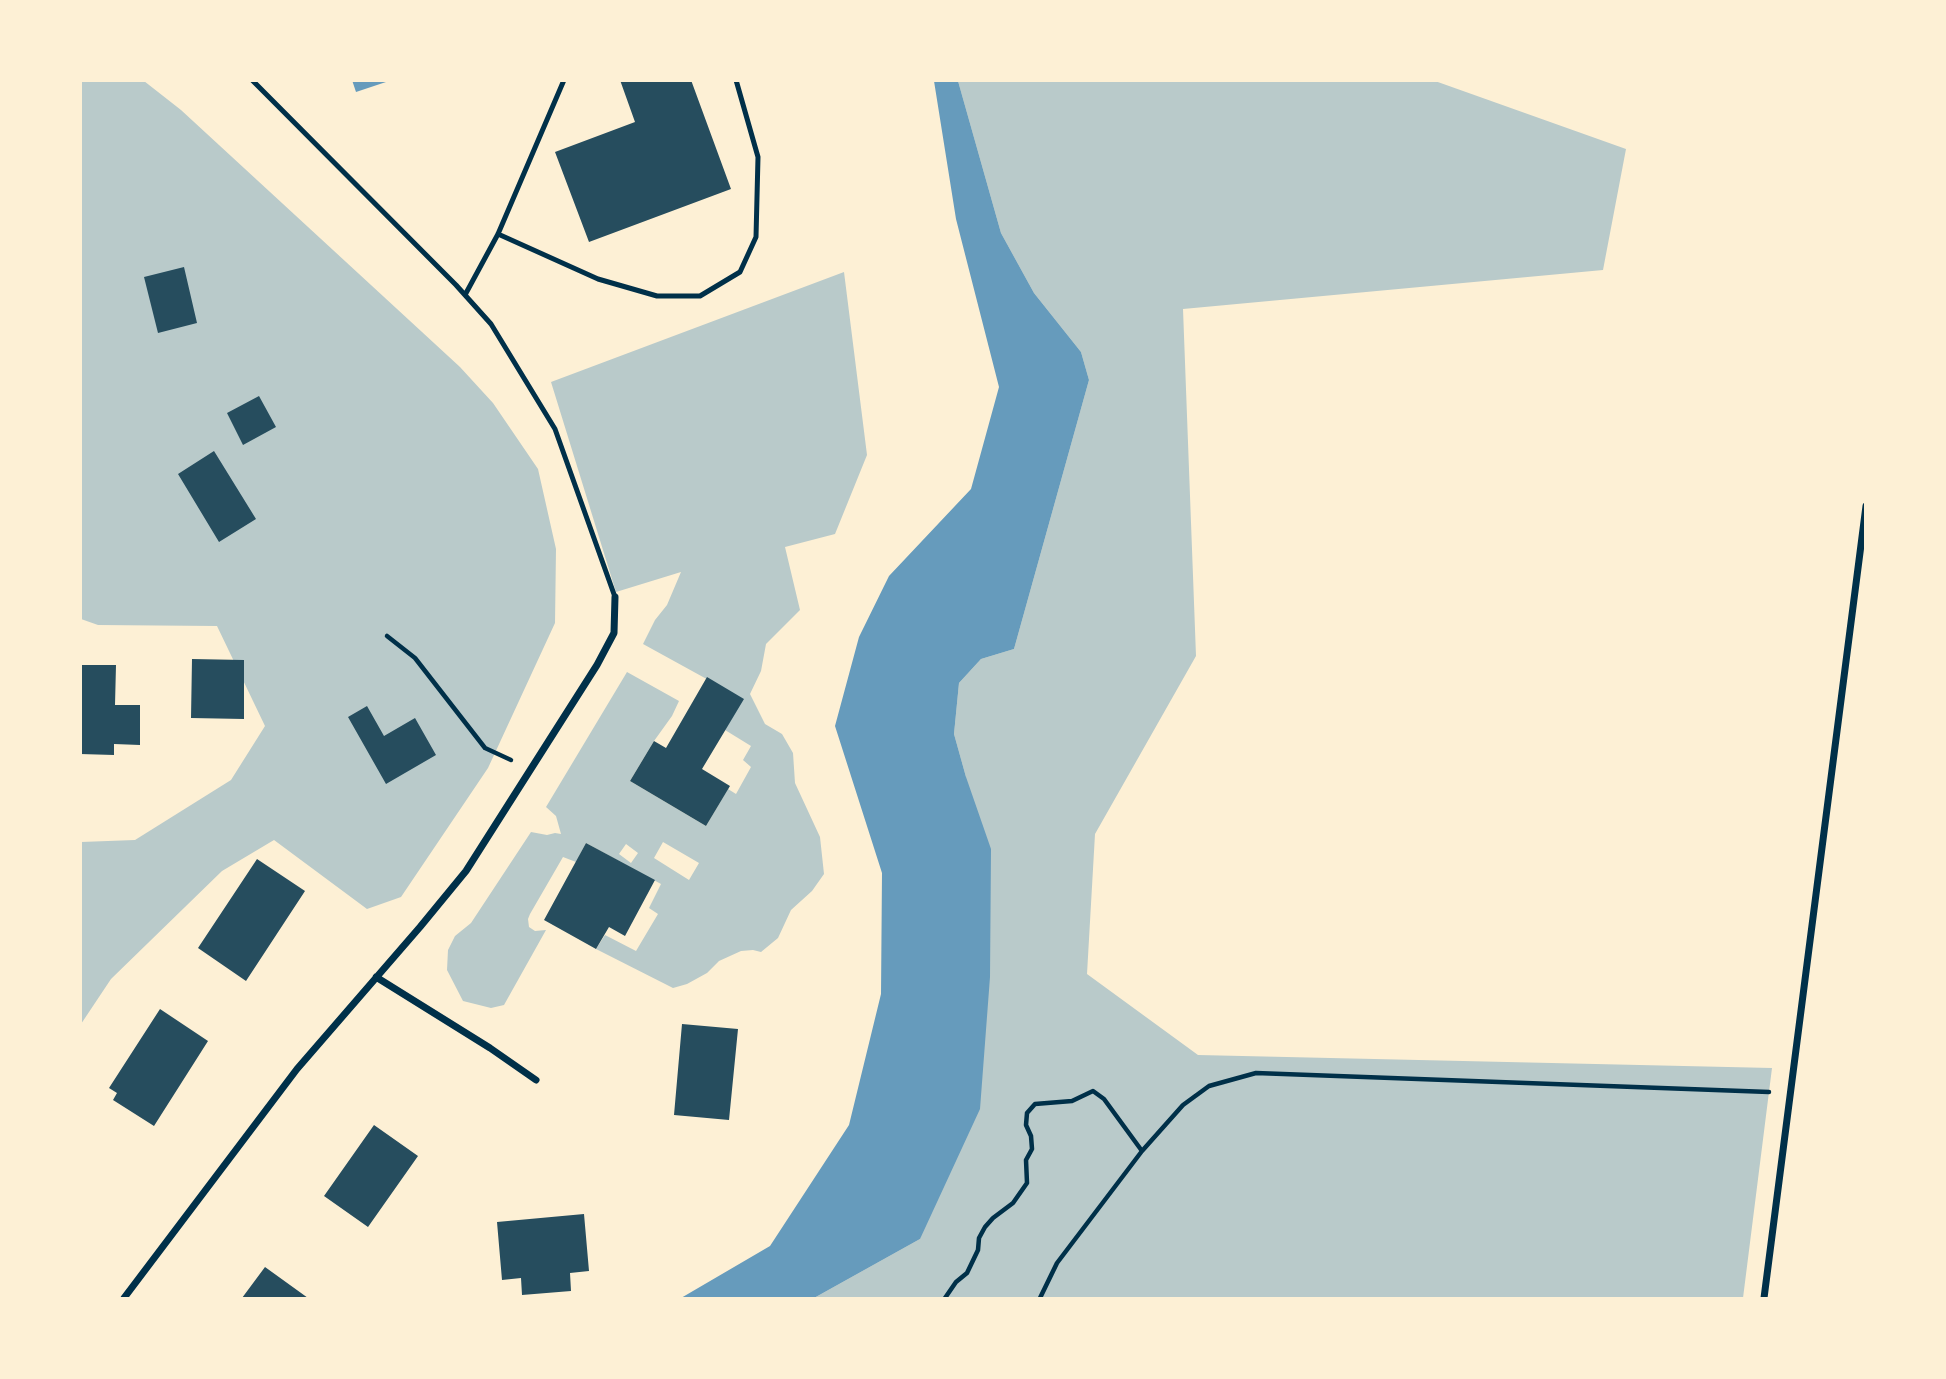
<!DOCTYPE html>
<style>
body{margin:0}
#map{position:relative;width:1946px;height:1379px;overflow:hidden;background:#fdf0d5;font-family:"PT Sans",sans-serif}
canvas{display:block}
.frame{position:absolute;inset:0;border:82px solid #fdf0d5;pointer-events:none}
</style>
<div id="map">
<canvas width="1946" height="1379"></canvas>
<div class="frame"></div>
</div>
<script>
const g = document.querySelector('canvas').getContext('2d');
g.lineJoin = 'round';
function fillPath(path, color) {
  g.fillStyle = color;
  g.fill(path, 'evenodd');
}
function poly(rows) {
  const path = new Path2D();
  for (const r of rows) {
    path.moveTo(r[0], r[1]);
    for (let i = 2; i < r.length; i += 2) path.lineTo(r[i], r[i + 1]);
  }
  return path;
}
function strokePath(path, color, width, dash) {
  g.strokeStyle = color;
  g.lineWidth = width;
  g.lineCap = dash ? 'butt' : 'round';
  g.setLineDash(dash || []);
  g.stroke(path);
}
fillPath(poly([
 [81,81,144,81,181,110,460,367,493,403,538,469,556,549,555,623,488,768,401,897,367,909,274,840,222,871,111,979,81,1024,81,842,135,840,231,780,265,726,217,626,98,625,81,619],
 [958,81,1435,81,1626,149,1603,270,1183,309,1196,656,1095,834,1087,974,1198,1055,1772,1068,1743,1298,814,1298,920,1239,966,777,954,734,959,683,981,659,1014,649,1089,380,1081,352,1034,293,1001,233],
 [844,272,867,455,835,534,785,547,800,610,766,644,761,671,750,694,765,724,782,734,793,753,795,783,820,837,824,874,812,891,791,910,778,938,761,952,753,950,741,951,719,961,707,973,687,984,673,988,596,949,605,935,636,951,658,914,649,908,661,884,586,843,576,862,563,857,530,914,528,919,529,927,535,931,546,930,504,1005,491,1008,463,1001,447,970,448,950,455,936,471,923,531,832,547,835,555,833,561,834,556,816,546,807,627,672,679,701,672,716,654,741,630,781,706,826,728,789,736,794,751,767,743,760,751,746,725,730,743,699,643,644,655,620,667,605,681,572,616,592,551,382],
 [663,842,699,863,689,880,654,858],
 [626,844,638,853,631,863,619,854]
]), '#b9caca');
fillPath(poly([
 [352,80,389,80,389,81,356,92],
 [934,81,958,81,1001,233,1034,293,1081,352,1089,380,1014,649,981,659,959,683,954,734,966,777,991,849,990,977,980,1109,920,1239,814,1298,681,1298,770,1246,849,1125,881,994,882,873,835,726,859,637,889,576,971,489,999,387,956,219]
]), '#669bbc');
fillPath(poly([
 [620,80,691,80,731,189,589,242,555,152,635,122],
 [184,267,197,323,158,333,144,277],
 [259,396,276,427,243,445,227,413],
 [214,451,256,519,219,542,178,474],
 [192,659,244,660,244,719,191,718],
 [80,665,116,665,115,705,140,705,140,745,114,744,114,755,80,754],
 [707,677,744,699,702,769,730,786,706,826,630,781,654,741,666,748],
 [367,706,384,736,415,718,436,755,386,784,348,717],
 [586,843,655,880,625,936,609,927,596,949,544,920],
 [257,859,305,891,246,981,198,948],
 [160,1009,208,1041,154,1126,113,1100,117,1093,109,1088],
 [682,1024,738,1029,729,1120,674,1115],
 [374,1125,418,1156,368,1227,324,1196],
 [584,1214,589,1271,570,1273,571,1291,522,1295,521,1278,502,1280,497,1222],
 [265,1267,308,1298,242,1298]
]), '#264d5e');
strokePath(poly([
 [387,636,415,658,485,748,511,760],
 [945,1298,956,1282,967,1273,978,1250,979,1238,985,1227,993,1218,1013,1203,1027,1183,1026,1160,1032,1149,1031,1136,1026,1125,1027,1113,1035,1104,1072,1101,1093,1091,1104,1099,1142,1151],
 [1040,1298,1057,1263,1142,1151,1183,1105,1209,1086,1256,1073,1769,1092]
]), '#003049', 4.5);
strokePath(poly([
 [252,80,456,285,491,324,555,429,615,597],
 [498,234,598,279,657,296,700,296,740,272,756,237,758,157,736,80],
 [465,295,498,234,564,80]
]), '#003049', 5);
strokePath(poly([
 [376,977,490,1048,536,1080],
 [124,1298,297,1069,420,927,466,871,597,665,614,633,615,597],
 [1764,1298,1866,506]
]), '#003049', 7);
</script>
